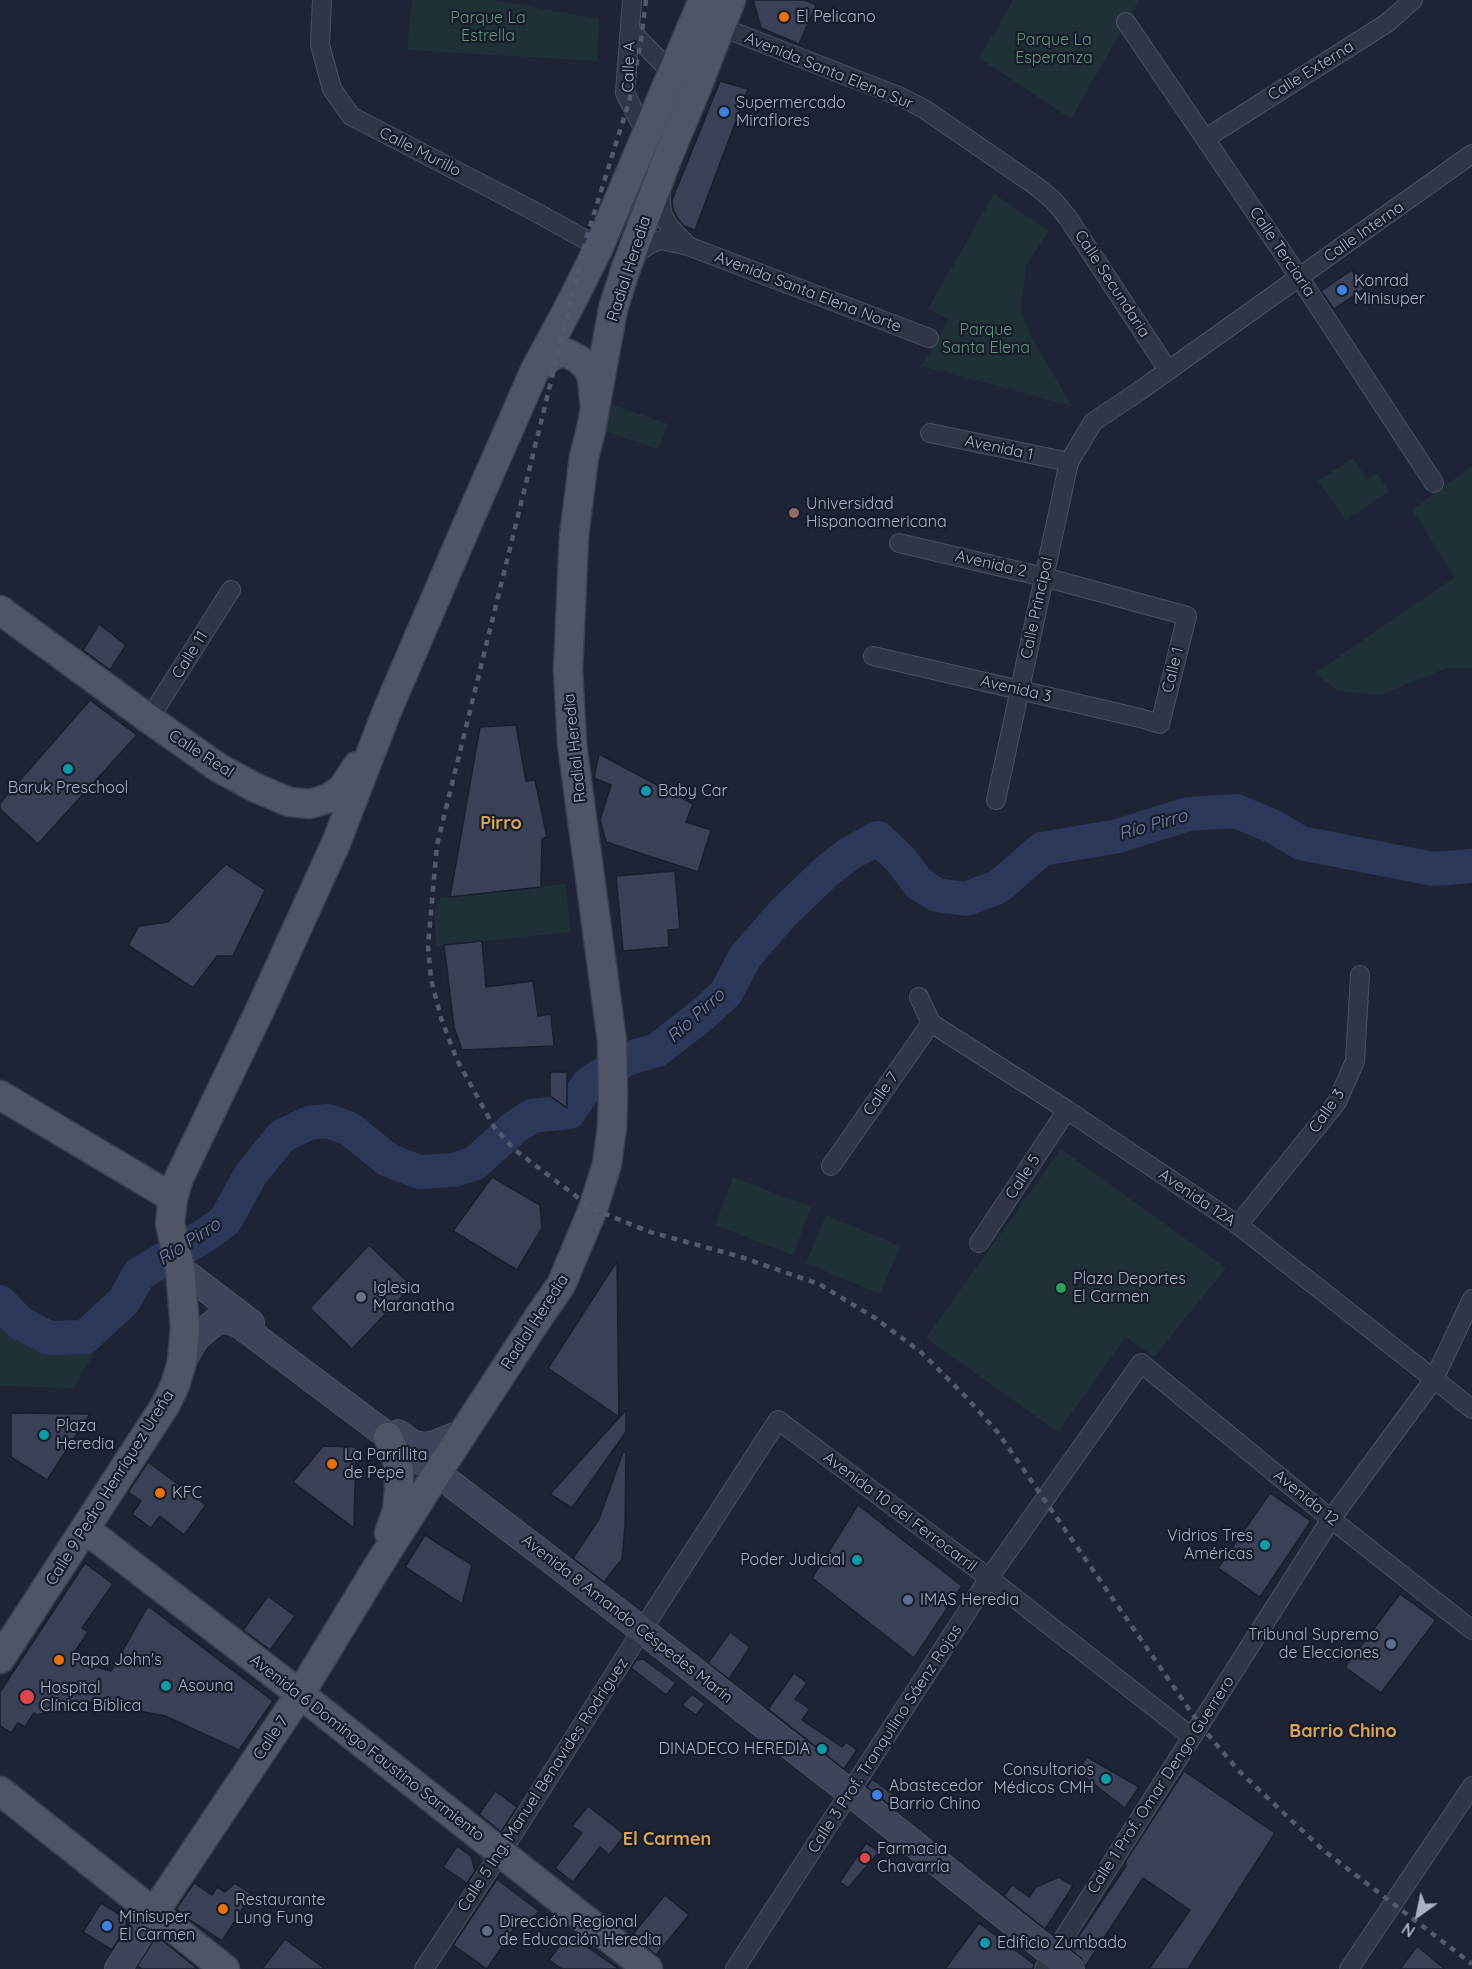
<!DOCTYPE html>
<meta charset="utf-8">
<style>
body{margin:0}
#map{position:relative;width:1472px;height:1969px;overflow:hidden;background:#1e2436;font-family:Quicksand,sans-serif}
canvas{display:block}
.north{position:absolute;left:1388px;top:1885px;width:60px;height:60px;-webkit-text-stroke:4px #171c2b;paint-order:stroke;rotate:213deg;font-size:16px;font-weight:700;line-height:24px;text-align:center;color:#abb0c4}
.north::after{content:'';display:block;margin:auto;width:21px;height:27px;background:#abb0c4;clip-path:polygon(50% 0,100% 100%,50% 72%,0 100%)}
</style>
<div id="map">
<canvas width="1472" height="1969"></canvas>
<div class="north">N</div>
</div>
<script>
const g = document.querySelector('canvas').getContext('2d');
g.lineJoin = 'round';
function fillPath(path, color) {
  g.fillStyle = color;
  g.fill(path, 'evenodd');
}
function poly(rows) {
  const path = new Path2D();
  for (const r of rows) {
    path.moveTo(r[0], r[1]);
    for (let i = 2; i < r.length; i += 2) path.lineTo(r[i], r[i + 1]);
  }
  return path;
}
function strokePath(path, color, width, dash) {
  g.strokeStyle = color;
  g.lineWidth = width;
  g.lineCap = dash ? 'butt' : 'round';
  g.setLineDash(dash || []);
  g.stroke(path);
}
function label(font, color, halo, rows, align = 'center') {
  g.font = font + ' Quicksand,sans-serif';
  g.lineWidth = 4.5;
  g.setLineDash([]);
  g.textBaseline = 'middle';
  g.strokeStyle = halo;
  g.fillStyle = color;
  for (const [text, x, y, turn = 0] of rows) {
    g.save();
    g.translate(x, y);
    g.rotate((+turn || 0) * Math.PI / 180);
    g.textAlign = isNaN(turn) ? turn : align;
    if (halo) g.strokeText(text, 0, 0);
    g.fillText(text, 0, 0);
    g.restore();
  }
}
fillPath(poly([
 [412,0,493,0,599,19,597,61,407,50],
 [1013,0,1139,0,1071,119,979,58],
 [994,194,1049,231,1026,265,1021,308,1030,335,1072,406,922,366,949,320,928,309],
 [611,404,668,424,658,449,604,431],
 [1353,458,1367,480,1377,473,1389,491,1346,520,1318,481],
 [1472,466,1472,668,1446,668,1381,695,1338,691,1315,673,1455,577,1412,510],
 [565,884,571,932,436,946,434,910,441,898],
 [1061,1149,1226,1268,1154,1357,1126,1337,1058,1432,926,1338],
 [733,1177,811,1207,793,1255,715,1225],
 [826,1215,900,1246,880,1294,806,1263],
 [124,1301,74,1388,0,1386,0,1302,20,1323,49,1338,85,1336]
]), '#203037');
strokePath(poly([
 [0,1302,20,1323,49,1338,85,1337,124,1301,139,1274,204,1236,225,1221,251,1174,282,1136,309,1123,328,1121,350,1129,388,1160,419,1172,454,1170,475,1163,515,1127,532,1116,569,1112,588,1084,626,1059,657,1050,702,1015,726,993,745,957,783,913,827,871,849,854,878,838,901,860,919,884,937,895,966,899,998,887,1042,849,1118,836,1188,814,1236,811,1274,827,1301,843,1433,869,1472,866]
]), '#2d375a', 34);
const building = poly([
 [753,0,805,0,816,5,799,44,761,28,753,0],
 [720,81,748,89,695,230,684,226,678,219,673,210,672,200,720,81],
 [1352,270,1365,288,1334,309,1321,291,1352,270],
 [99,624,126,645,110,670,83,650,99,624],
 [90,700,137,735,38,844,0,809,0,803,90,700],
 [516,725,526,781,535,780,547,837,542,839,541,887,450,897,480,727,516,725],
 [599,754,693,804,686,822,711,830,698,872,606,842,600,820,611,785,594,778,599,754],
 [226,864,265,890,233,956,217,956,193,988,128,945,139,926,168,922,226,864],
 [675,871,680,929,668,930,669,947,623,951,616,876,675,871],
 [482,941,486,987,533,981,538,1016,551,1014,554,1046,462,1050,454,1027,444,945,482,941],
 [550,1072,567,1072,567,1108,550,1096,550,1072],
 [492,1177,540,1205,542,1228,517,1270,453,1231,492,1177],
 [369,1245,412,1286,352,1349,310,1308,369,1245],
 [617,1261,619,1417,548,1368,617,1261],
 [626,1410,626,1432,572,1508,550,1494,626,1410],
 [11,1413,90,1414,47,1480,11,1457,11,1413],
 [323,1446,356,1447,354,1528,293,1482,323,1446],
 [623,1452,626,1452,625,1527,622,1559,604,1582,573,1558,599,1519,623,1452],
 [148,1462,206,1505,184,1535,160,1516,151,1528,132,1514,141,1501,128,1492,148,1462],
 [1270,1493,1311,1521,1260,1597,1218,1568,1270,1493],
 [858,1505,962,1586,914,1658,812,1578,858,1505],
 [425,1535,472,1565,462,1604,405,1567,425,1535],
 [85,1563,113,1584,82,1628,88,1632,74,1653,93,1666,111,1671,148,1606,273,1701,239,1750,165,1716,91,1702,37,1715,34,1713,25,1727,18,1723,11,1733,0,1726,0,1692,85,1563],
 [1400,1594,1436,1620,1381,1693,1345,1667,1400,1594],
 [268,1596,295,1616,270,1650,243,1630,268,1596],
 [730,1632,750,1647,729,1679,708,1663,730,1632],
 [643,1659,676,1683,666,1695,631,1668,636,1660,643,1659],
 [794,1673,807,1683,795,1699,810,1709,802,1720,842,1747,846,1742,857,1750,844,1769,768,1709,794,1673],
 [692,1694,705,1704,696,1715,682,1705,692,1694],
 [1087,1757,1139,1787,1125,1808,1077,1771,1087,1757],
 [1184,1771,1275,1833,1188,1969,1149,1969,1190,1910,1143,1878,1085,1967,1081,1958,1070,1949,1126,1866,1125,1862,1184,1771],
 [872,1779,900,1799,893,1808,867,1787,872,1779],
 [495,1791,517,1807,501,1832,479,1814,495,1791],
 [588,1806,625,1835,609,1855,600,1847,573,1882,555,1868,582,1833,572,1826,588,1806],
 [866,1843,879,1852,848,1888,840,1882,866,1843],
 [457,1846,471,1856,475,1871,467,1883,443,1867,457,1846],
 [1059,1877,1073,1886,1045,1929,1004,1896,1012,1885,1029,1897,1036,1887,1059,1877],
 [497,1879,539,1911,529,1925,521,1918,487,1969,453,1945,497,1879],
 [194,1883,212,1895,217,1887,225,1892,235,1883,252,1894,222,1941,194,1923,176,1909,194,1883],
 [665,1895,689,1915,656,1955,632,1935,665,1895],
 [101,1903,127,1919,126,1928,112,1950,83,1932,101,1903],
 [979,1923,1034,1964,1033,1969,945,1969,979,1923],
 [569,1933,593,1951,619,1969,562,1969,549,1960,569,1933],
 [155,1938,163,1941,198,1969,142,1969,137,1966,155,1938],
 [285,1939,325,1969,262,1969,285,1939],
 [1417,1946,1445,1969,1400,1969,1417,1946]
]);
fillPath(building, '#3a4157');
strokePath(building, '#191e2d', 1.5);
const street = poly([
 [322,0,320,45,332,89,351,116,532,210,599,247],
 [632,0,625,93,646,134],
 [1126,22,1299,277,1434,483],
 [721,27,901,97,924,109,1036,186,1053,200,1068,218,1168,370],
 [631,31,672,73],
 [1206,138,1387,23,1413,0],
 [660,188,662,213,669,226,688,246],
 [634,259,640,251,652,243,662,240,688,246,929,338],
 [930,433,1069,462],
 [873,656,1140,718,1160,724,1187,616,1044,577,899,543],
 [149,719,231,590],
 [996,800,1069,462,1093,422,1138,392,1472,154],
 [919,997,931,1023,1067,1110,1238,1225,1472,1409],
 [831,1166,931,1023],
 [1238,1225,1337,1102,1355,1061,1360,975],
 [979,1243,1067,1110],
 [424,1969,522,1820,642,1630,778,1420,989,1578,1192,1737],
 [735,1969,989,1578,1141,1363,1331,1519,1472,1630],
 [1044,1969,1331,1519,1434,1379,1472,1299],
 [1349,1969,1472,1786]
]);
const secondary = poly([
 [180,1269,251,1323],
 [182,1362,196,1338,216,1321,227,1320,240,1325,437,1473,642,1630,849,1792,1071,1969],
 [398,1433,412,1443,423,1446,435,1444,464,1432],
 [118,1969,153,1914]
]);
const primary = poly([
 [535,370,549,358,559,353,567,353,578,359,588,368,592,378,594,400],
 [0,610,149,719,219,768,256,788,289,802,310,804,329,798,342,789,357,766],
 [0,1095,173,1198],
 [388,1437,395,1454,399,1469,399,1490,397,1511,389,1533],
 [85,1529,300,1694,648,1969],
 [0,1659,166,1404,175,1385,182,1362,185,1327,180,1269,170,1223,173,1198,179,1178,259,1012,336,843,387,711,470,518,535,370,570,305,599,247,703,0],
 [0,1791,225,1969],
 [153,1914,300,1694,378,1566,437,1473,540,1315,561,1285,593,1209,607,1164,612,1127,613,1096,612,1041,572,744,568,670,574,536,584,457,591,430,613,309,626,268,669,154,697,87,731,0]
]);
strokePath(street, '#4c5162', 20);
strokePath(secondary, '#4c5162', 28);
strokePath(primary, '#3b4050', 31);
strokePath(street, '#313647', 18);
strokePath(secondary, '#3f445a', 26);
strokePath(primary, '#4f5567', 28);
strokePath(poly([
 [646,0,641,41,629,102,586,239,437,845,428,946,431,979,441,1018,457,1060,494,1127,515,1150,593,1209,650,1232,738,1256,819,1284,875,1318,922,1353,967,1398,999,1434,1200,1725,1238,1770,1323,1850,1472,1964]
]), '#53596e', 4.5, [6, 6]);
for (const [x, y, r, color] of [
 [784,17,6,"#e8710a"],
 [724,112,6,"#3f7fe0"],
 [1342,290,6,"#3f7fe0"],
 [794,513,6,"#8d6e63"],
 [68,769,6,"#0f9aa8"],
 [646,791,6,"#0f9aa8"],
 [1061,1288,6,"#2e9e5b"],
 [361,1297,6,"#6b7280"],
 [44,1435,6,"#0f9aa8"],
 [332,1464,6,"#e8710a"],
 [160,1493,6,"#e8710a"],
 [1265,1545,6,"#0f9aa8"],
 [857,1560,6,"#0f9aa8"],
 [908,1600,6,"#5c6f8a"],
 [1391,1644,6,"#5c6f8a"],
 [59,1660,6,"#e8710a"],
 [166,1686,6,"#0f9aa8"],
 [27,1697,8,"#e0444e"],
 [822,1749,6,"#0f9aa8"],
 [1106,1779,6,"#0f9aa8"],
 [877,1795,6,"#3f7fe0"],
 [865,1858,6,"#e0444e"],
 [223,1909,6,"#e8710a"],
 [107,1926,6,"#3f7fe0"],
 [487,1931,6,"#5c6f8a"],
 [985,1943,6,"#0f9aa8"]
]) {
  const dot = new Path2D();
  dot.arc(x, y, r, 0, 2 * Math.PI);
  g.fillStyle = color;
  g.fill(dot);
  strokePath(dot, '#171c2b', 2);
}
label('16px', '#abb0c4', '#171c2b', [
 ["El Pelicano",796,17],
 ["Supermercado",736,103],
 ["Miraflores",736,121],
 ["Konrad",1354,281],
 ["Minisuper",1354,299],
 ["Universidad",806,504],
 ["Hispanoamericana",806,522],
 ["Baruk Preschool",68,788,"center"],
 ["Baby Car",658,791],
 ["Plaza Deportes",1073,1279],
 ["El Carmen",1073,1297],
 ["Iglesia",373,1288],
 ["Maranatha",373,1306],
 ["Plaza",56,1426],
 ["Heredia",56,1444],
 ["La Parrillita",344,1455],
 ["de Pepe",344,1473],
 ["KFC",172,1493],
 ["Vidrios Tres",1253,1536,"right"],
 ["Américas",1253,1554,"right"],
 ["Poder Judicial",845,1560,"right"],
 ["IMAS Heredia",920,1600],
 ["Tribunal Supremo",1379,1635,"right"],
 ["de Elecciones",1379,1653,"right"],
 ["Papa John's",71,1660],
 ["Asouna",178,1686],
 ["Hospital",40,1688],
 ["Clínica Bíblica",40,1706],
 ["DINADECO HEREDIA",810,1749,"right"],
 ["Consultorios",1094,1770,"right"],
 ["Médicos CMH",1094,1788,"right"],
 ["Abastecedor",889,1786],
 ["Barrio Chino",889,1804],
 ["Farmacia",877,1849],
 ["Chavarría",877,1867],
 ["Restaurante",235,1900],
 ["Lung Fung",235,1918],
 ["Minisuper",119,1917],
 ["El Carmen",119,1935],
 ["Dirección Regional",499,1922],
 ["de Educación Heredia",499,1940],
 ["Edificio Zumbado",997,1943]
], 'left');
label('16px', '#629578', '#171c2b', [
 ["Parque La",488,18],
 ["Estrella",488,36],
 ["Parque La",1054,40],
 ["Esperanza",1054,58],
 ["Parque",986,330],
 ["Santa Elena",986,348]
]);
label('16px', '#abb0c4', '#171c2b', [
 ["Calle A",629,67,-88],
 ["Avenida Santa Elena Sur",829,71,22],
 ["Calle Externa",1311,71,-32],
 ["Calle Murillo",420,152,27],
 ["Calle Interna",1364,232,-35],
 ["Calle Terciaria",1282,252,56],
 ["Radial Heredia",629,269,-72],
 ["Calle Secundaria",1112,284,57],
 ["Avenida Santa Elena Norte",808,292,21],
 ["Avenida 1",999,448,12],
 ["Avenida 2",991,564,13],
 ["Calle Principal",1037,608,-78],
 ["Calle 11",190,655,-58],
 ["Calle 1",1173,670,-76],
 ["Avenida 3",1016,689,13],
 ["Radial Heredia",575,748,-96],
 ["Calle Real",201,754,33],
 ["Calle 7",881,1094,-55],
 ["Calle 3",1327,1111,-55],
 ["Calle 5",1023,1177,-57],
 ["Avenida 12A",1197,1198,34],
 ["Radial Heredia",535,1322,-57],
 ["Calle 9 Pedro Henríquez Ureña",110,1488,-58],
 ["Avenida 12",1306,1498,39],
 ["Avenida 10 del Ferrocarril",900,1512,37],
 ["Avenida 8 Amando Céspedes Marín",627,1619,38],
 ["Calle 7",271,1738,-56],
 ["Calle 3 Prof. Tranquilino Sáenz Rojas",885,1739,-57],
 ["Avenida 6 Domingo Faustino Sarmiento",367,1748,38],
 ["Calle 5 Ing. Manuel Benavides Rodríguez",543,1785,-57],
 ["Calle 1 Prof. Omar Dengo Guerrero",1161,1785,-57]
]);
label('bold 18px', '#d7a553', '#171c2b', [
 ["Pirro",501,824],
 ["Barrio Chino",1343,1732],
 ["El Carmen",667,1840]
]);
label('italic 18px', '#7a87b3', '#171c2b', [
 ["Río Pirro",1153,825,-16],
 ["Río Pirro",696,1016,-42],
 ["Río Pirro",189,1242,-33]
]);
</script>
